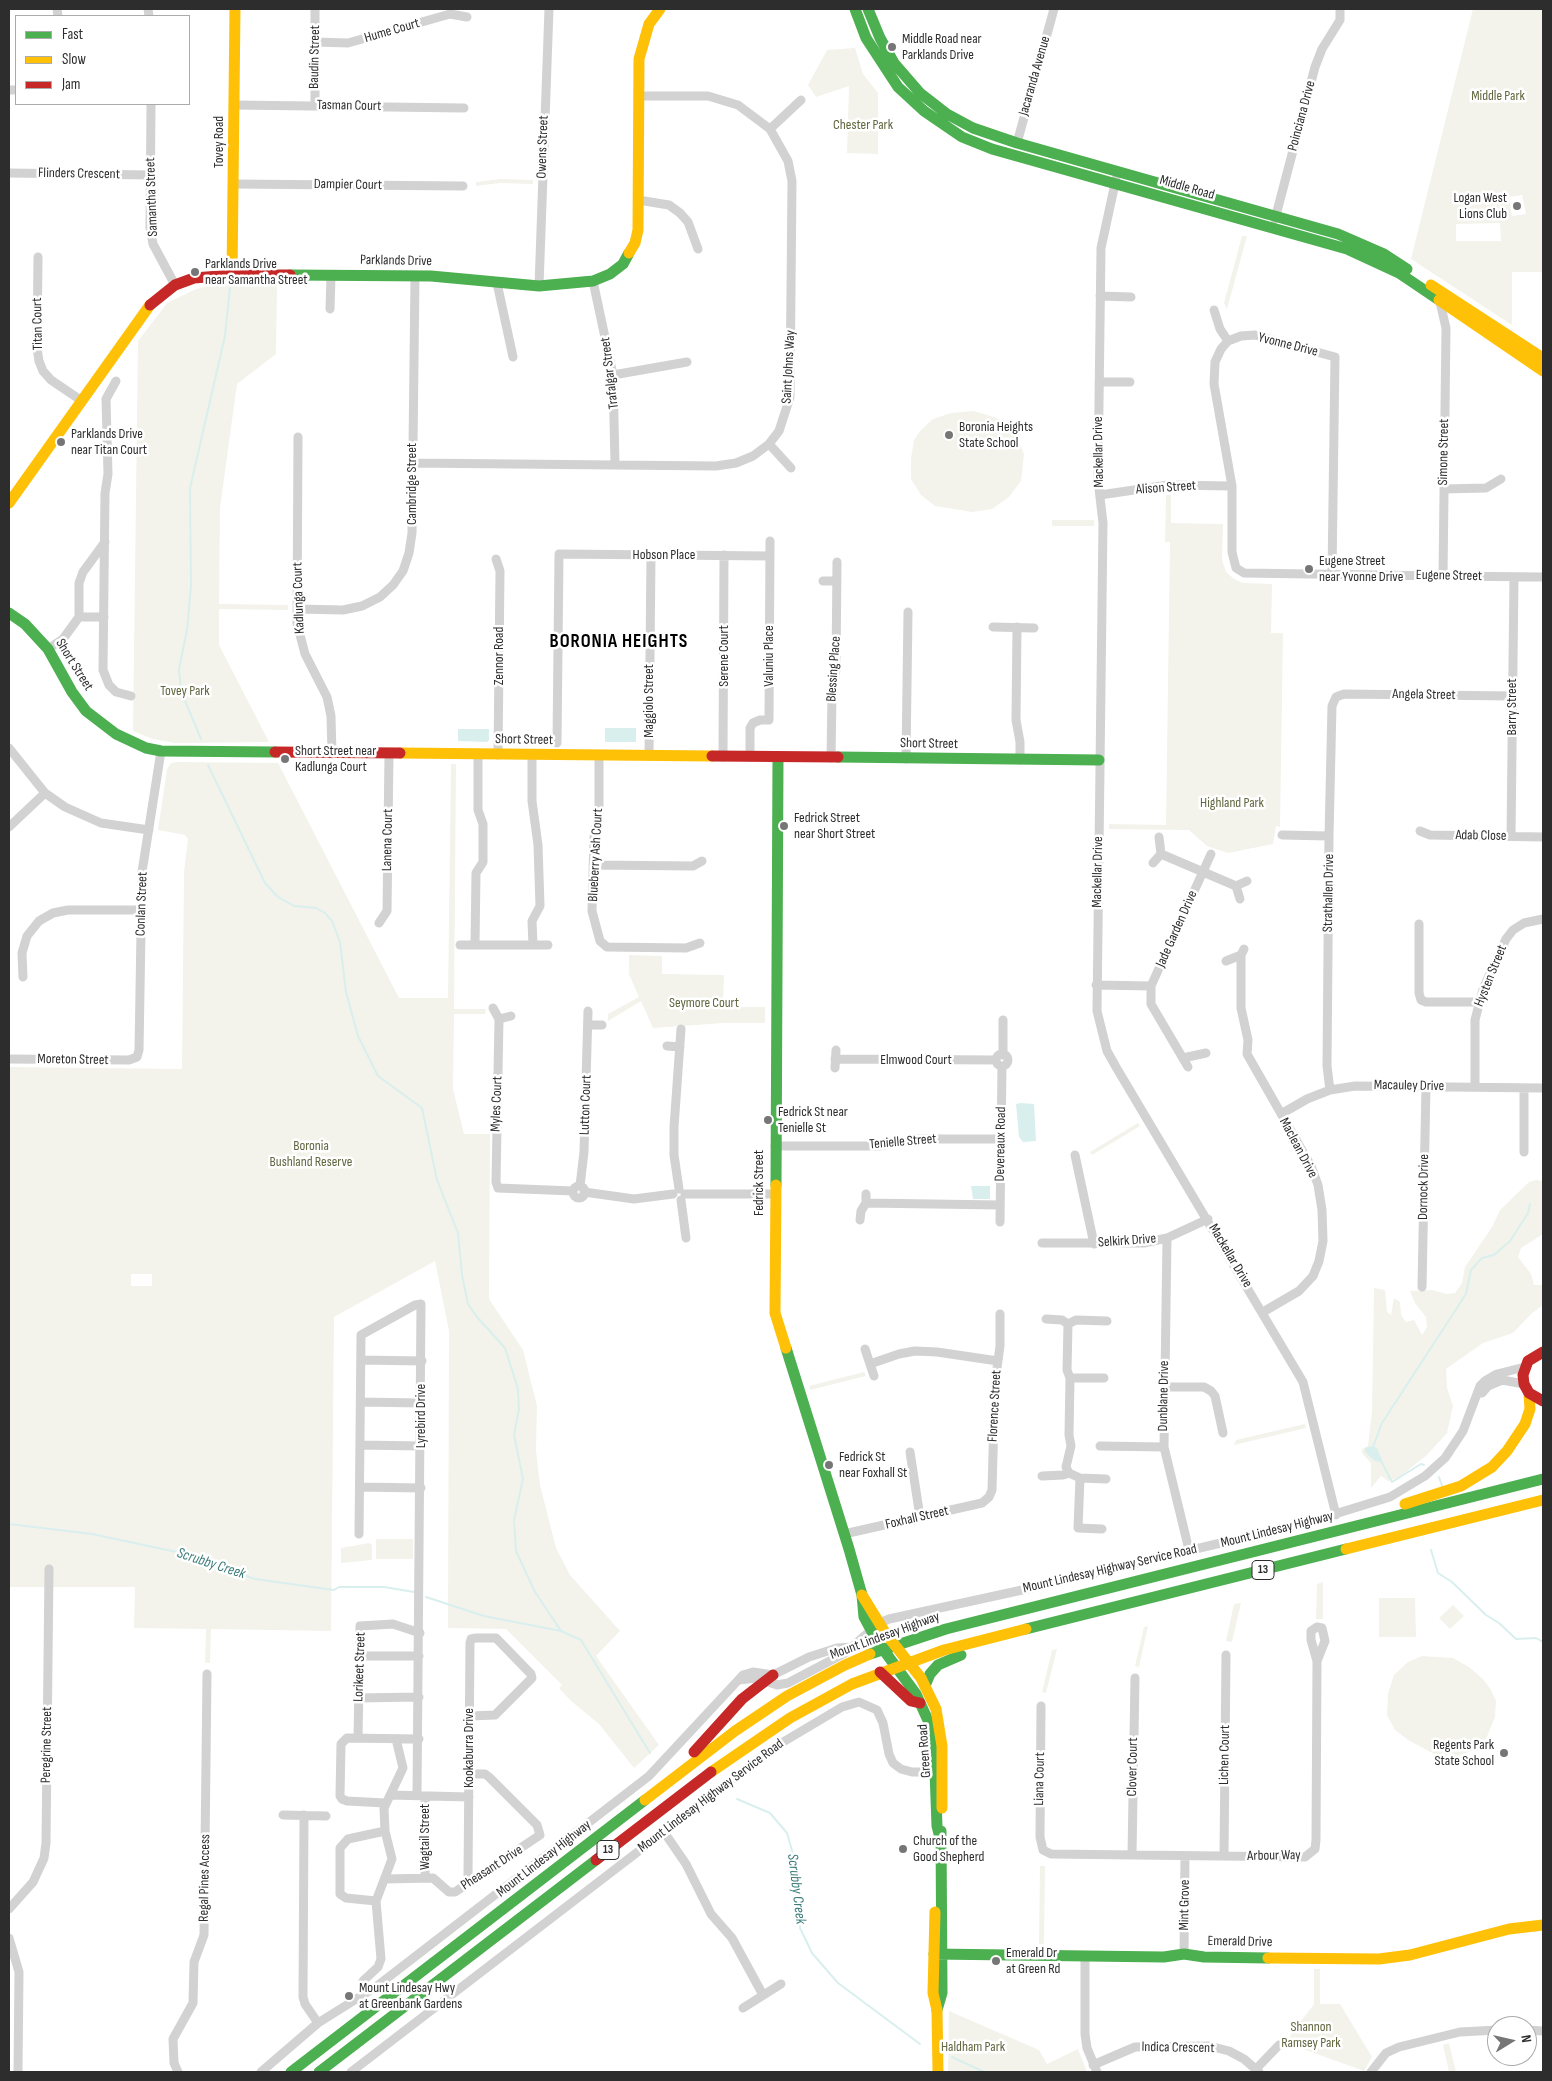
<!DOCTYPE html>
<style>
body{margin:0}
#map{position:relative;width:1552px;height:2081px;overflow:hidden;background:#fff;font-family:"Sofia Sans Condensed",sans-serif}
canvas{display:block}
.frame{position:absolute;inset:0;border:10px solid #2d2d2d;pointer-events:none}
.legend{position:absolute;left:15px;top:15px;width:175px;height:90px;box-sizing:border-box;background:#fff;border:1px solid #ababab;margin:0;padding:6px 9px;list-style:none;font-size:15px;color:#2d2d2d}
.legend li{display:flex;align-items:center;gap:10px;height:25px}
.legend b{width:25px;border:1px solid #ababab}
.north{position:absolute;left:1487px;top:2016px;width:50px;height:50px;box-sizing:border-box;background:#fff;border:1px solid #ababab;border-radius:50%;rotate:81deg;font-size:14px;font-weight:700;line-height:20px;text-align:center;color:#2d2d2d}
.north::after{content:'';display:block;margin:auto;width:18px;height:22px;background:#767676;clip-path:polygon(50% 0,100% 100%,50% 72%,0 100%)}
</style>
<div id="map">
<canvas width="1552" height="2081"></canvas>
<div class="frame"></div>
<ul class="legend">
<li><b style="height:6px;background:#4caf50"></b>Fast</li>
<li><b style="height:6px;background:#ffc107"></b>Slow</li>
<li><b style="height:6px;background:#c62828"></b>Jam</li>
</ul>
<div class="north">N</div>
</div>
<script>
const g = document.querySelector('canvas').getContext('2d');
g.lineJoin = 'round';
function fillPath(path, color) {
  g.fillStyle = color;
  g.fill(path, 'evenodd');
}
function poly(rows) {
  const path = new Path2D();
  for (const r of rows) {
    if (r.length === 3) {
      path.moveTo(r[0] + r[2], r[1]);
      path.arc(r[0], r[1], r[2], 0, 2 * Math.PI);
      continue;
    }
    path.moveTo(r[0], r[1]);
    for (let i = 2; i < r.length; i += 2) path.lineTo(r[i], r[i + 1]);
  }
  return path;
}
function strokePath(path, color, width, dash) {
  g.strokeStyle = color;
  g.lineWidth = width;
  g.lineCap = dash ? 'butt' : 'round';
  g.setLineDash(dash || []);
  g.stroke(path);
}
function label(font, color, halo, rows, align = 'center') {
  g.font = font + ' "Sofia Sans Condensed",sans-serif';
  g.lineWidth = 5;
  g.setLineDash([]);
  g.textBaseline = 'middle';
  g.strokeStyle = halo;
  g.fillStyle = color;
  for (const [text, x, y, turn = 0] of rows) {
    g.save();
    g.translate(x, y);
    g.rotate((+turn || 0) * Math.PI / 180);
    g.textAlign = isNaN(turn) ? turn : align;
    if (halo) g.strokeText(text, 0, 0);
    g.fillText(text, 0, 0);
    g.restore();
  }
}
fillPath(poly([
 [1473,9,1543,9,1543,272,1512,272,1512,325,1411,259],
 [1522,195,1526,214,1512,216,1509,197],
 [1500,223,1501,241,1456,241,1456,224],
 [855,48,863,74,878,93,878,154,847,153,849,86,816,97,808,85,827,50],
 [501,179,533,180,533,184,500,183,476,186,476,182],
 [1242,236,1247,236,1227,309,1224,303],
 [219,284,277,285,276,354,237,384,220,508,219,604,288,605,288,610,219,609,219,645,269,742,175,743,153,739,133,731,138,341,167,303,196,289],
 [974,411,997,418,1017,437,1024,454,1021,481,1009,497,992,509,972,512,935,506,921,495,911,479,911,458,914,440,920,431,933,419,951,413],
 [1166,495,1171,495,1171,523,1223,524,1222,560,1226,572,1234,579,1243,583,1272,584,1271,633,1283,633,1280,827,1276,826,1273,844,1228,853,1207,846,1189,830,1109,829,1109,824,1166,825,1170,542,1165,542],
 [1052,520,1094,520,1094,526,1052,526],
 [176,762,278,763,399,998,448,998,451,764,456,764,454,1009,486,1009,485,1014,454,1014,453,1089,464,1134,490,1134,489,1299,523,1350,537,1406,536,1450,540,1485,556,1548,570,1575,620,1631,596,1656,659,1745,634,1768,599,1724,571,1701,559,1688,562,1685,506,1629,448,1628,449,1331,435,1261,334,1317,331,1631,211,1629,210,1663,205,1663,206,1629,134,1628,135,1587,9,1587,9,1067,182,1069,184,872,188,839,185,835,158,830,167,769,171,763],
 [152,1274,152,1286,131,1286,131,1274],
 [629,955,662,956,662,974,724,975,723,1007,765,1007,765,1023,724,1023,653,1028,641,1001,608,1021,608,1014,639,997,629,974],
 [1138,1123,1140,1126,1092,1155,1090,1152],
 [1536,1180,1543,1181,1543,1234,1521,1248,1518,1257,1531,1274,1534,1285,1543,1285,1543,1305,1532,1313,1513,1333,1483,1343,1446,1369,1447,1388,1453,1406,1447,1433,1427,1455,1398,1478,1388,1481,1381,1476,1371,1488,1371,1463,1362,1453,1362,1449,1368,1446,1372,1411,1374,1288,1385,1290,1387,1312,1391,1315,1394,1298,1400,1302,1401,1315,1406,1322,1414,1320,1422,1335,1427,1327,1426,1317,1415,1303,1410,1291,1432,1290,1447,1294,1455,1293,1462,1283,1465,1267,1492,1227,1500,1210,1529,1182],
 [864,1372,866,1376,810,1390,809,1386],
 [1305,1424,1306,1428,1234,1445,1236,1440],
 [376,1539,413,1539,413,1559,376,1559],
 [369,1543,372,1545,372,1560,341,1563,341,1548],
 [1323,1582,1323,1619,1316,1619,1317,1584],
 [1379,1598,1415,1598,1416,1637,1379,1637],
 [1241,1603,1232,1642,1226,1641,1234,1604],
 [1453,1605,1464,1616,1450,1629,1439,1618],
 [1148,1626,1139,1667,1135,1666,1144,1627],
 [1057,1649,1046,1693,1042,1692,1052,1650],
 [1422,1656,1453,1658,1469,1667,1483,1679,1491,1690,1496,1701,1495,1717,1486,1739,1472,1751,1457,1756,1438,1756,1408,1740,1395,1730,1387,1715,1388,1693,1394,1675,1408,1662],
 [1040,1866,1045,1866,1044,1944,1039,1944],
 [1314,1969,1320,1969,1320,2004,1340,2004,1372,2057,1364,2071,1292,2045,1290,2036,1314,2004],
 [949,2011,1039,2050,1047,2064,1078,2049,1087,2072,948,2072],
 [1449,2043,1456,2072,1449,2072,1443,2045]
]), '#f3f3ec');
fillPath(poly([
 [605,728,636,728,636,742,605,742],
 [458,729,489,729,489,740,487,742,458,741],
 [1021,1103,1034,1104,1036,1141,1023,1142,1019,1137,1016,1104],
 [971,1186,990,1186,990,1199,973,1199],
 [1373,1446,1377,1448,1382,1460,1381,1462,1375,1461,1365,1452,1365,1448]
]), '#d9efee');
strokePath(poly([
 [201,739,181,691,179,669,187,630,191,586,190,488,225,336,230,288],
 [208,765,265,883,278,897,294,906,316,908,325,913,332,921,340,942,346,992,358,1036,378,1076,422,1108,437,1180,458,1233,462,1275,468,1304,477,1317,505,1348,518,1389,519,1409,514,1435,523,1479,514,1520,516,1551,535,1592,561,1631],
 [1373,1447,1382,1423,1466,1294,1471,1270,1482,1258,1494,1255,1510,1241,1528,1213,1530,1204],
 [1380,1459,1392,1482,1421,1464,1424,1465],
 [1439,1477,1442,1486],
 [9,1524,92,1534,186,1554,255,1579,334,1590,339,1587,384,1587,414,1592],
 [1431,1550,1438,1573,1452,1582,1486,1615,1499,1623,1516,1639,1536,1638,1543,1642],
 [426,1597,484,1616,561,1631,581,1640,650,1753],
 [737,1799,770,1813,787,1833,793,1854,800,1928,812,1953,838,1983,920,2044],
 [952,2057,984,2072]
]), '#d9efee', 2);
strokePath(poly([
 [57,9,58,16],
 [148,9,149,16],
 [315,42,348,43,450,14,467,17],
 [9,90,16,90],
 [151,104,150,228,153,244,175,285],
 [234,105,464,108],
 [315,106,315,9],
 [770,129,801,100],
 [1017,143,1054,9],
 [9,173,150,175],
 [1116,179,1101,248,1098,480,1103,523,1097,1011,1107,1051,1116,1067,1303,1382,1336,1515],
 [233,184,463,186],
 [638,200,669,205,680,213,688,222,698,249],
 [1275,219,1315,67,1322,49,1340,20,1340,9],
 [38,257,37,348,39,361,43,371,51,380,82,401],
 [593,281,613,375,615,465],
 [497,283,513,357],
 [539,286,549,9],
 [1100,296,1131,297],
 [1440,302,1446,328,1443,576],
 [330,309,331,276],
 [1214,310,1220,329,1228,341],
 [613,375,687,362],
 [116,381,106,399,108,474,105,493,103,670,109,685,116,692,131,696],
 [1099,382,1130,382],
 [298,437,297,623,305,654,327,697,331,716,332,754],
 [769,444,791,468],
 [412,463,716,466,736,463,753,456,769,444,779,431,790,397,792,181,788,161,770,129,738,105,708,96,639,96],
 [1444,489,1486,488,1501,479],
 [1100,495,1168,485,1232,486],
 [496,559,500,571,498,755],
 [1332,574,1335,357,1255,335,1241,336,1228,341,1221,349,1215,362,1214,384,1232,486,1232,552,1236,568,1244,573,1443,576,1543,577],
 [823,581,837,581],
 [297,609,343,610,362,606,380,597,393,585,403,571,409,553,412,533,415,276],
 [79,617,79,583,83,572,105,542],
 [993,627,1034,628],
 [1017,627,1016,720,1020,742,1020,760],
 [48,649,63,639,79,617,104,617],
 [557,743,559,554,770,556],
 [9,748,45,793,65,807,101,823,149,830],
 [478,755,478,810,483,824,483,862,476,873,475,945,533,945,532,921,540,906,538,845,532,801,532,755],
 [599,756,599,813,594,837,592,911,600,941,607,947,686,948,700,943],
 [649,756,651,555],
 [723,757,724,555],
 [750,757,750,728,753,723,760,720,769,720,770,541],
 [831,758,832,694,836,670,837,562],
 [906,759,908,612],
 [9,827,45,793],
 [1420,831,1430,835,1543,837],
 [1282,835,1329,836],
 [1511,836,1514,577],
 [1161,854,1236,886],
 [1153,863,1161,854,1159,837],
 [593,865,693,866,702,861],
 [1240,899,1236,886,1247,881],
 [379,923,387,911,389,755],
 [1419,924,1419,993,1421,1000,1426,1002,1478,1002],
 [460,945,475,945],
 [533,945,548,945],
 [1241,955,1241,1008,1248,1040,1247,1054,1311,1166,1318,1185,1322,1210,1323,1241,1319,1261,1313,1276,1299,1291,1263,1312],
 [1226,961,1241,955,1244,949],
 [23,977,22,953,27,936,39,921,53,913,68,910,141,910],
 [1096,985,1151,986],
 [493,1008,499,1019,511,1016],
 [499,1019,496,1182,498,1188,573,1191],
 [588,1025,602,1025],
 [667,1046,680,1047],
 [1002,1060,6],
 [1003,1055,1003,1020],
 [1183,1058,1206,1053],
 [9,1059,129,1060,137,1057,139,1050,142,872,161,751],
 [835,1059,996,1060],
 [1188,1067,1151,1004,1151,986,1211,854],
 [835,1068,836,1050],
 [1475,1087,1475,1020,1483,989,1506,939,1513,930,1524,923,1543,919],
 [1330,1090,1327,1066,1329,836,1332,706,1336,697,1344,694,1512,696],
 [1281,1114,1307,1099,1330,1090,1355,1086,1543,1088],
 [775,1146,879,1146,919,1139,1001,1139],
 [1524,1152,1524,1088],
 [1075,1155,1094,1244],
 [580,1186,584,1152,588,1011],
 [579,1192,6],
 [679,1189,674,1155,674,1127,681,1029],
 [584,1192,634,1199,673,1194],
 [685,1194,774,1194],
 [681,1200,686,1238],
 [866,1203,1000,1205],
 [860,1220,861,1211,866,1203,866,1194],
 [1000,1222,1002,1066],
 [1167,1238,1164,1447,1189,1550],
 [1042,1243,1144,1243,1167,1238,1208,1219],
 [1422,1287,1426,1086],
 [1046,1319,1062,1320,1068,1324,1067,1370,1070,1378,1069,1435,1071,1446,1066,1467,1069,1473,1080,1478,1078,1528,1102,1529],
 [1068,1324,1076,1320,1107,1321],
 [865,1349,874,1376],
 [361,1360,422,1361],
 [870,1364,899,1354,915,1351,937,1352,998,1361],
 [1070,1378,1104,1378],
 [1165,1387,1204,1387,1211,1391,1215,1396,1223,1433],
 [1482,1393,1488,1386,1502,1380,1524,1384],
 [361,1402,421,1403],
 [360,1445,421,1446],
 [1100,1446,1164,1447],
 [910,1452,920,1517],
 [1042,1476,1063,1475,1069,1473],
 [1080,1478,1106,1479],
 [360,1487,421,1488],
 [359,1534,361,1335,415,1305,421,1304,417,1794],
 [844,1534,982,1503,989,1497,992,1490,995,1383,1000,1346,1000,1314],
 [359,1656,419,1656],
 [739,1680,756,1678,777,1685,788,1683,845,1653,879,1623,889,1619,1036,1587,1309,1522,1390,1497,1425,1476,1445,1458,1463,1431,1480,1386,1485,1381,1497,1374,1525,1367],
 [358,1698,419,1697],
 [1041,1706,1040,1837,1043,1850,1051,1854,1305,1857,1315,1849,1316,1840,1317,1661,1311,1640,1311,1631,1317,1627,1322,1628,1325,1641,1317,1661],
 [470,1716,495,1715,532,1678,531,1674,496,1638,476,1638,471,1639,470,1643,468,1875,472,1881],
 [358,1738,360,1626,393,1624,420,1633],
 [390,1795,469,1797],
 [385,1803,347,1801,342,1799,340,1796,341,1744,347,1738,419,1739],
 [283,1815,326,1816],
 [304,1815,303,1997,305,2004,318,2023],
 [664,1832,686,1864,711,1914,732,1938,763,1995],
 [1132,1855,1135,1678],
 [1224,1856,1226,1655],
 [425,1878,425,1797],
 [385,1879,433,1878,449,1892,455,1892,540,1835,537,1825,489,1777,485,1774,469,1774],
 [376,1901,346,1898,340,1894,340,1848,348,1839,385,1831],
 [9,1909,33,1882,44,1858,46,1843,49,1569],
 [9,1938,19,1972,18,2072],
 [1184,1954,1185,1856],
 [1085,1956,1085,2034,1087,2048,1097,2072],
 [363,1995,363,1981,378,1967,381,1959,376,1901,392,1859,385,1831,384,1808,403,1768,396,1739],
 [743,2008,781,1984],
 [1527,2030,1543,2031],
 [1093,2065,1135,2047,1209,2046,1229,2051,1244,2059,1259,2072],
 [1256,2069,1279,2045],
 [178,2072,174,2063,173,2039,193,2003,194,1962,204,1935,207,1674],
 [261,2072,318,2023,377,1986,649,1776,743,1675,753,1672,773,1675,809,1657,837,1648,852,1647],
 [351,2072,773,1748,842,1707,859,1702,877,1710,883,1723,889,1754,893,1763,901,1769,912,1772,940,1772],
 [1371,2072,1386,2053,1399,2047,1460,2032,1497,2030]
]), '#d2d2d2', 9);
strokePath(poly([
 [855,9,866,38,898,87,924,111,962,137,992,149,1347,249,1399,273,1439,300],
 [868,9,880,38,894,63,920,93,947,114,973,128,1017,143,1338,234,1384,254,1407,269],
 [290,275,431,276,539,286,593,281,610,274,623,264,629,253],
 [9,613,25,624,48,649,72,692,86,711,116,734,146,748,161,751,275,752],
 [838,757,1099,760],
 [776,1185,778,757],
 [786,1348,849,1549,862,1595,864,1617,877,1641,916,1694,931,1727,934,1743,937,1826,940,1838],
 [1026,1629,1346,1549],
 [870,1654,946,1629,1543,1479],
 [925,1686,930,1674,938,1665,961,1655],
 [934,1954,1164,1957,1184,1954,1204,1957,1268,1958],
 [937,2010,942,1993,941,1831],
 [291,2072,645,1800],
 [319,2072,596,1860]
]), '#4caf50', 11);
strokePath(poly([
 [629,253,635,243,638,230,639,59,649,24,660,9],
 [232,275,235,9],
 [1431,285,1543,358],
 [1439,300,1543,371],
 [9,503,150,305],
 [400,753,712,756],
 [776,1185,775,1313,786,1348],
 [1405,1504,1461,1486,1492,1467,1507,1451,1525,1424,1530,1409,1529,1393],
 [1346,1549,1543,1500],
 [862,1595,886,1634,921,1678,936,1709,942,1746,942,1808],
 [711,1772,790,1718,852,1684,944,1650,1026,1629],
 [645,1800,735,1731,787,1696,845,1665,870,1654],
 [935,1912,933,1993,937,2010,938,2072],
 [1268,1958,1379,1959,1410,1955,1509,1929,1543,1925]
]), '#ffc107', 11);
strokePath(poly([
 [150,305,175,285,194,278,232,275,290,275],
 [275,752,400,753],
 [712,756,838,757],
 [1543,1352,1528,1361,1523,1375,1524,1384,1529,1393,1543,1401],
 [880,1672,911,1701,920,1703],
 [694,1752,742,1699,773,1675],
 [596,1860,711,1772]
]), '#c62828', 11);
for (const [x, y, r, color] of [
 [892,47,5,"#767676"],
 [1517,206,5,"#767676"],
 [195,272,5,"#767676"],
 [949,435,5,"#767676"],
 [61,442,5,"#767676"],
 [1309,569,5,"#767676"],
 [285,759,5,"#767676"],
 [784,826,5,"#767676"],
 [768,1120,5,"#767676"],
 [829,1465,5,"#767676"],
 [1504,1753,5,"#767676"],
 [903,1849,5,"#767676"],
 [996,1961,5,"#767676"],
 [349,1996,5,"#767676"]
]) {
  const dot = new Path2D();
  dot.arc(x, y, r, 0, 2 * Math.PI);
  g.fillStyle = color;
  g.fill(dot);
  strokePath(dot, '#fff', 2);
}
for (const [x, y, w] of [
 [1263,1570,22],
 [608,1850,22]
]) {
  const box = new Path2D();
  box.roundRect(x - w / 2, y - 9.5, w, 19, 4);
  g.fillStyle = '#fff';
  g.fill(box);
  strokePath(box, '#2d2d2d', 1);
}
label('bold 12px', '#2d2d2d', null, [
 ["13",1263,1570],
 ["13",608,1850]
]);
label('14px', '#2d2d2d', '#fff', [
 ["Hume Court",392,31,-16],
 ["Baudin Street",315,57,-89],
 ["Jacaranda Avenue",1035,76,-74],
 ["Tasman Court",349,106,1],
 ["Poinciana Drive",1302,116,-75],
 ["Tovey Road",219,142,-90],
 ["Owens Street",543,147,-88],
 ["Flinders Crescent",79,174,1],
 ["Dampier Court",348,185,1],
 ["Middle Road",1187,188,16],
 ["Samantha Street",152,197,-92],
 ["Parklands Drive",396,261,1],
 ["Titan Court",38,324,-91],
 ["Yvonne Drive",1288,345,14],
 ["Saint Johns Way",789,367,-87],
 ["Trafalgar Street",610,373,-97],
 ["Mackellar Drive",1099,452,-91],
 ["Simone Street",1444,452,-89],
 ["Cambridge Street",412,484,-90],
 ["Alison Street",1166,488,-4],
 ["Hobson Place",664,555],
 ["Eugene Street",1449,576,1],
 ["Kadlunga Court",299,598,-92],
 ["Zennor Road",499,656,-90],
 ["Serene Court",724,656,-90],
 ["Valuniu Place",769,656,-90],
 ["Short Street",74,665,58],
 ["Blessing Place",834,669,-86],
 ["Angela Street",1424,695,1],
 ["Maggiolo Street",649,701,-90],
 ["Barry Street",1512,707,-90],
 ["Short Street",524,740,1],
 ["Short Street",929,744,1],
 ["Adab Close",1481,836,1],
 ["Lanena Court",388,840,-89],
 ["Blueberry Ash Court",596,855,-87],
 ["Mackellar Drive",1098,872,-89],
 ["Strathallen Drive",1329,893,-89],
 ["Conlan Street",142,904,-88],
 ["Jade Garden Drive",1177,929,-66],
 ["Hysten Street",1491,976,-68],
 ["Moreton Street",73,1060,1],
 ["Elmwood Court",916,1060],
 ["Macauley Drive",1409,1086,1],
 ["Myles Court",497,1104,-88],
 ["Lutton Court",586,1105,-88],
 ["Tenielle Street",903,1142,-5],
 ["Devereaux Road",1001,1144,-89],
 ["Maclean Drive",1298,1148,62],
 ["Fedrick Street",759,1183,-90],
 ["Dornock Drive",1424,1187,-89],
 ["Selkirk Drive",1127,1241,-4],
 ["Mackellar Drive",1230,1256,59],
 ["Dunblane Drive",1164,1396,-89],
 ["Florence Street",995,1406,-87],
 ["Lyrebird Drive",421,1416,-90],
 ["Foxhall Street",917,1518,-13],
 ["Mount Lindesay Highway",1277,1530,-14],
 ["Mount Lindesay Highway Service Road",1110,1569,-13],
 ["Mount Lindesay Highway",885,1636,-20],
 ["Lorikeet Street",360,1667,-88],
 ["Peregrine Street",47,1745,-89],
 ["Kookaburra Drive",469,1748,-90],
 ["Green Road",925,1751,-94],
 ["Lichen Court",1225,1755,-89],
 ["Clover Court",1133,1767,-89],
 ["Liana Court",1040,1779,-89],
 ["Mount Lindesay Highway Service Road",711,1796,-37],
 ["Wagtail Street",425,1837,-90],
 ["Arbour Way",1274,1856,-1],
 ["Mount Lindesay Highway",544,1859,-38],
 ["Pheasant Drive",492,1868,-33],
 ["Regal Pines Access",205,1878,-89],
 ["Mint Grove",1185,1905,-89],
 ["Emerald Drive",1240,1942,1],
 ["Indica Crescent",1178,2048,1]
]);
label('14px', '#2d2d2d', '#fff', [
 ["Middle Road near",902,39],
 ["Parklands Drive",902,55],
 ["Logan West",1507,198,"right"],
 ["Lions Club",1507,214,"right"],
 ["Parklands Drive",205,264],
 ["near Samantha Street",205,280],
 ["Boronia Heights",959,427],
 ["State School",959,443],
 ["Parklands Drive",71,434],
 ["near Titan Court",71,450],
 ["Eugene Street",1319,561],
 ["near Yvonne Drive",1319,577],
 ["Short Street near",295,751],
 ["Kadlunga Court",295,767],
 ["Fedrick Street",794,818],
 ["near Short Street",794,834],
 ["Fedrick St near",778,1112],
 ["Tenielle St",778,1128],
 ["Fedrick St",839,1457],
 ["near Foxhall St",839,1473],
 ["Regents Park",1494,1745,"right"],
 ["State School",1494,1761,"right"],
 ["Church of the",913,1841],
 ["Good Shepherd",913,1857],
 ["Emerald Dr",1006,1953],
 ["at Green Rd",1006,1969],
 ["Mount Lindesay Hwy",359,1988],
 ["at Greenbank Gardens",359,2004]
], 'left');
label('14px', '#61663e', '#fff', [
 ["Middle Park",1498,96],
 ["Chester Park",863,125],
 ["Tovey Park",185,691],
 ["Highland Park",1232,803],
 ["Seymore Court",704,1003],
 ["Boronia",311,1146],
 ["Bushland Reserve",311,1162],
 ["Shannon",1311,2027],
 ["Ramsey Park",1311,2043],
 ["Haldham Park",973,2047]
]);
label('italic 15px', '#3d7d7a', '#fff', [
 ["Scrubby Creek",211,1564,18],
 ["Scrubby Creek",796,1889,83]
]);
g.letterSpacing = '1px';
label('bold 19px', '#000', '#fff', [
 ["BORONIA HEIGHTS",619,642]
]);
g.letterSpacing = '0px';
</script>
